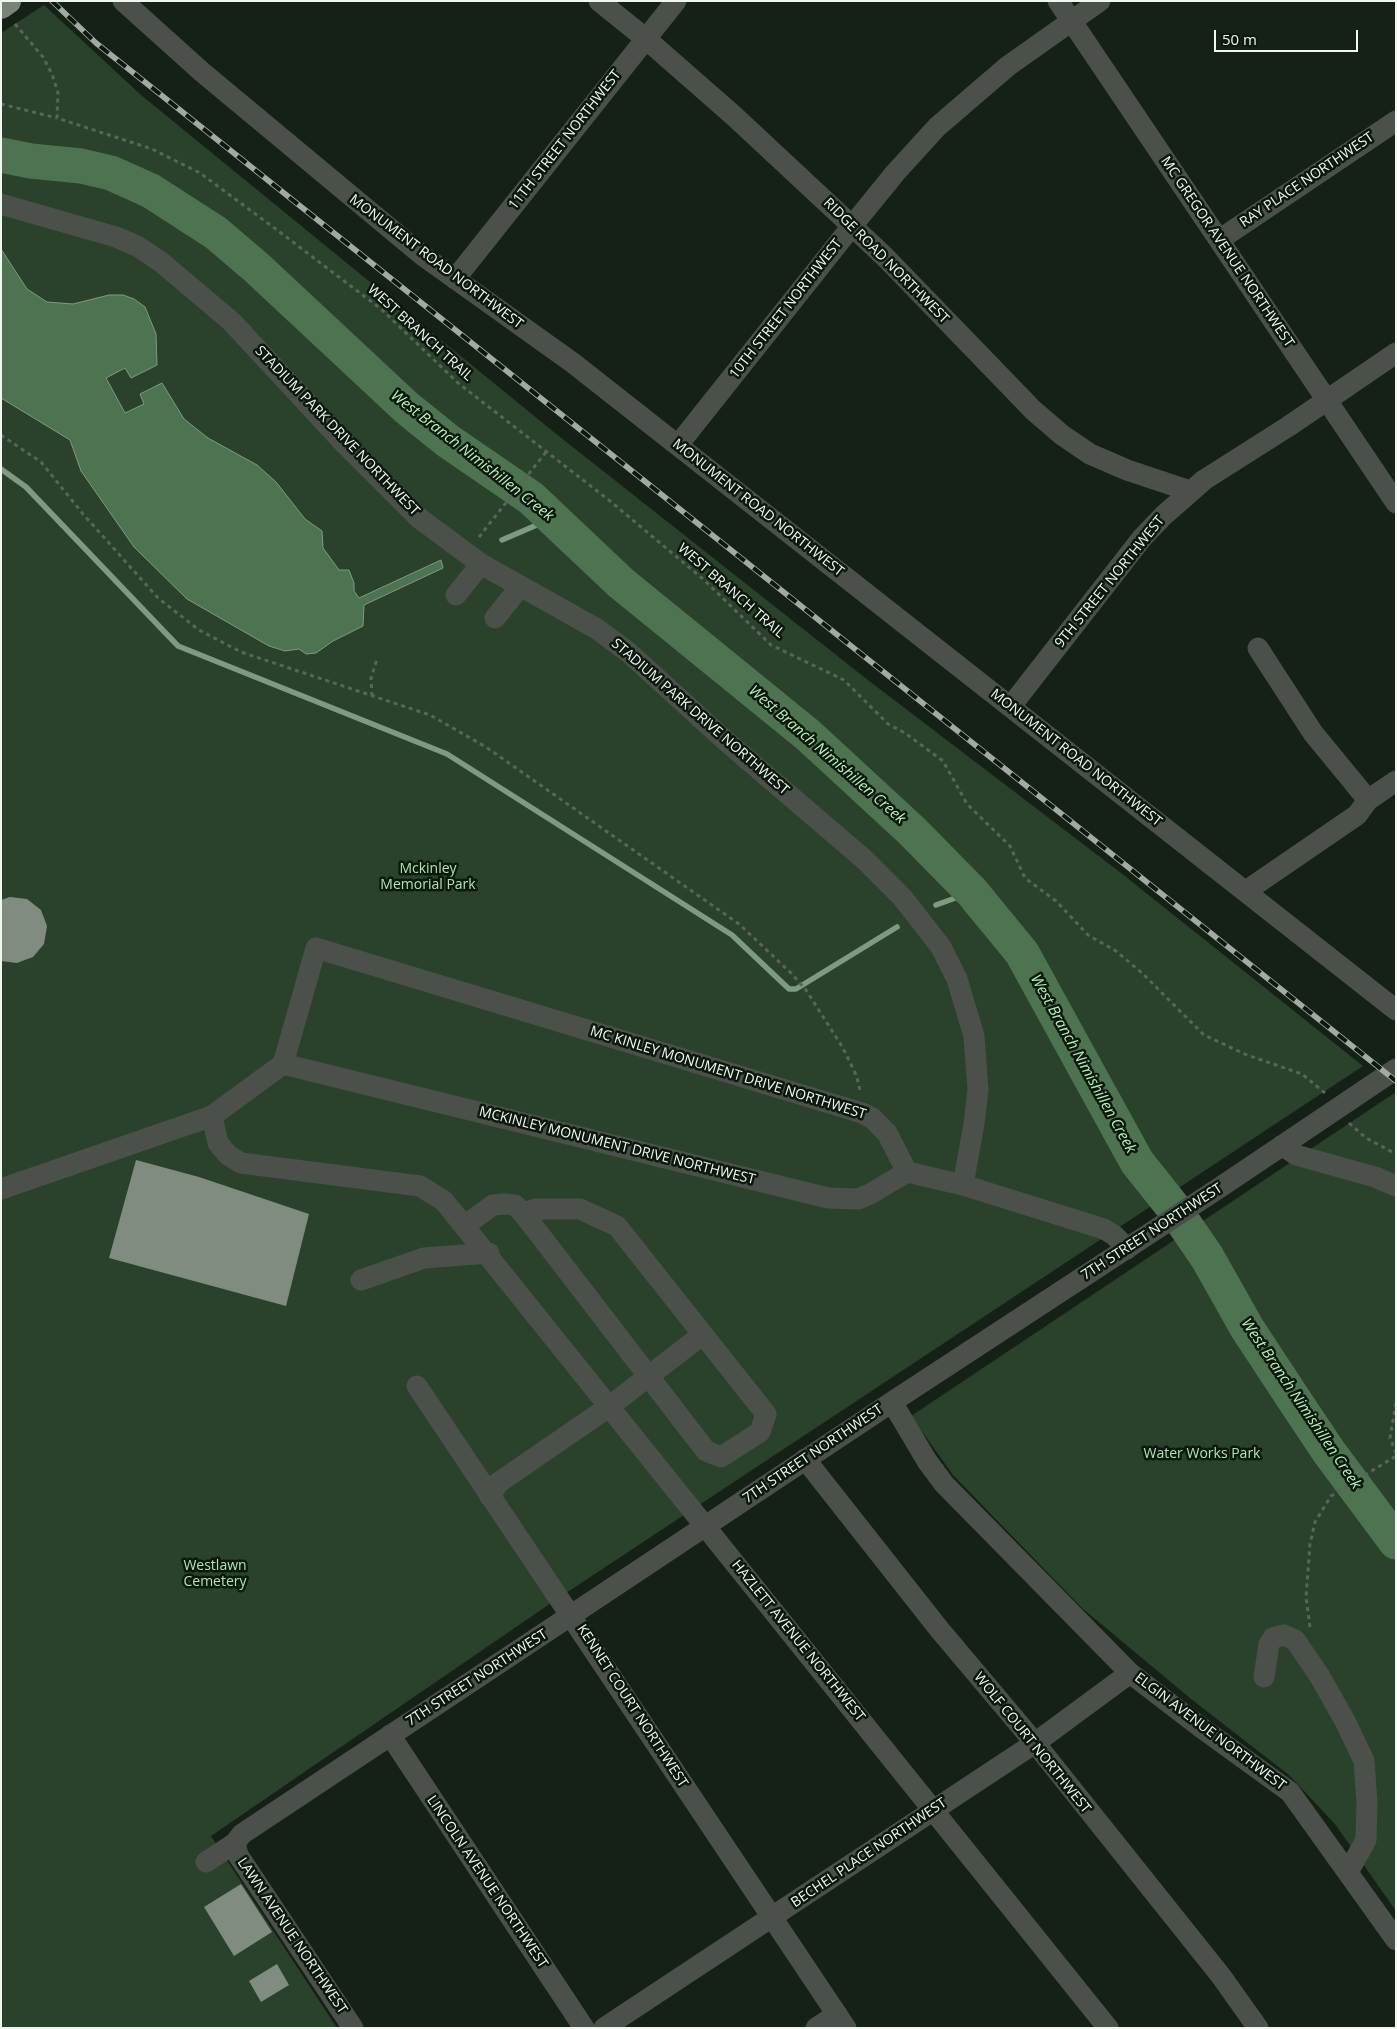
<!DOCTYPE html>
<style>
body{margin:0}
#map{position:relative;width:1397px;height:2029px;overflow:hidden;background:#152016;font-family:"Open Sans",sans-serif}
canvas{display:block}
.frame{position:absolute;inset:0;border:2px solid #eff7f0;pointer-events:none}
.scale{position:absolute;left:1214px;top:30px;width:144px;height:22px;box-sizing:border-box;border:2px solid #eff7f0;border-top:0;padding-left:6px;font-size:15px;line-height:18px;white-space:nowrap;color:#eff7f0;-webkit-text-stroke:4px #0c170d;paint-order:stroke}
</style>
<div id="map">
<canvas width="1397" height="2029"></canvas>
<div class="frame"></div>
<div class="scale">50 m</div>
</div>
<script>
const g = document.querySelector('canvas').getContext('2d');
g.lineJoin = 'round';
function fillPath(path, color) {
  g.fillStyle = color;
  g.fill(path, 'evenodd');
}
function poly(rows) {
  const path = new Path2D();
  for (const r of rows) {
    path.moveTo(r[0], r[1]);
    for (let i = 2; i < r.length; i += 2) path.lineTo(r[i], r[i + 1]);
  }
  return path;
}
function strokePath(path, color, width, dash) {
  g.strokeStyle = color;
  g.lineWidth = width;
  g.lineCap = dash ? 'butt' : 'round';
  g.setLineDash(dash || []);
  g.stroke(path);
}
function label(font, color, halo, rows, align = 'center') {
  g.font = font + ' "Open Sans",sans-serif';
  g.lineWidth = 5;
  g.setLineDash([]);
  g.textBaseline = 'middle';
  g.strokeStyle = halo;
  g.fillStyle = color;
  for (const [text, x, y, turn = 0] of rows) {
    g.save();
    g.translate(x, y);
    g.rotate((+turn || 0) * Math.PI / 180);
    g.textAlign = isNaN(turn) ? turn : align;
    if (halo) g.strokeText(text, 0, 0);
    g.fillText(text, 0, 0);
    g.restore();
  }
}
fillPath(poly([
 [44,5,141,95,555,433,864,677,1121,873,1363,1066,554,1601,211,1836,337,2028,1,2028,1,33],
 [1396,1092,1396,1911,1335,1824,1289,1775,1191,1699,1082,1608,953,1475,911,1416]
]), '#2a422c');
const water = poly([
 [1,249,27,289,47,302,73,304,109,295,123,295,134,299,145,307,156,334,157,365,131,378,125,368,106,378,125,413,144,404,140,394,162,383,184,419,208,438,257,465,276,482,305,519,322,531,323,548,339,570,349,570,354,583,354,591,359,598,441,560,443,568,364,605,363,626,333,641,316,653,306,654,299,649,285,651,269,646,187,599,134,547,81,471,70,440,1,398,1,249]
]);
fillPath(water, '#4e7351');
strokePath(water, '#7e9b81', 1);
strokePath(poly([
 [1,469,26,487,178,646,447,754,732,935,789,989,796,989,897,927],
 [502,540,553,518],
 [936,905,972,892]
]), '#7e9b81', 5.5);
strokePath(poly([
 [1,155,31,161,81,166,111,173,151,191,216,233,257,268,407,408,448,441,531,498,621,583,808,735,912,831,972,892,1022,953,1137,1162,1172,1206,1207,1257,1247,1328,1291,1395,1329,1452,1396,1542]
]), '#4e7351', 35);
fillPath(poly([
 [10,897,27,899,41,910,47,926,44,944,33,957,17,963,1,961,1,900],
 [136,1160,199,1177,309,1214,286,1306,109,1258],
 [241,1884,272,1932,234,1956,204,1907],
 [277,1964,289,1985,261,2002,249,1981]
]), '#7f8c7f');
strokePath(poly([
 [15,24,43,57,52,74,58,93,57,118,152,149,200,173,281,233,381,309,458,383,610,501,703,579,771,645,844,680,888,724,905,733,943,761,967,804,1010,846,1025,878,1056,901,1088,935,1116,951,1142,973,1204,1035,1247,1055,1302,1074,1325,1093],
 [1,104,57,118],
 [1,435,41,462,83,514,158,598,199,630,241,652,430,715,486,747,739,924,791,973,806,990,843,1048,857,1077,860,1091],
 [479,537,546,452],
 [372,696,371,678,377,659],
 [1349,1123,1366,1138,1396,1154],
 [1396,1403,1390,1438,1396,1453],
 [1310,1627,1306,1597,1310,1544,1315,1522,1331,1496,1396,1456]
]), '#5a645b', 3, [4, 4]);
strokePath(poly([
 [123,1,202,72,422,255,573,363,1396,1010],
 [599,1,645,38,734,116,852,226,886,258,1033,410,1062,435,1090,454,1127,470,1190,491],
 [1058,1,1396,503],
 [1,204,116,237,137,246,161,262,232,322,344,443,419,518,481,564,597,629,628,652,727,742,865,860,902,897,941,947,957,979,974,1036,978,1090,974,1124,963,1185],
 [1219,240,1396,121],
 [455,279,676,1],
 [678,445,852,226,896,172,937,127,1008,66,1100,1],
 [456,595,481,564],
 [495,618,520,587],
 [1258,648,1313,733,1368,800],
 [1011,706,1142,538,1163,516,1204,480,1289,426,1396,353],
 [1246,891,1357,815,1368,800,1396,781],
 [316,948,862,1113,872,1118,887,1133,907,1172,870,1194,858,1199,828,1198,283,1064,316,948],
 [283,1064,212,1116,218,1143,228,1155,241,1163,420,1186,444,1201,464,1226],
 [1282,1145,1296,1155,1375,1177,1396,1186],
 [907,1172,963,1185,1104,1229,1115,1236,1127,1249],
 [1,1189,212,1116],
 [523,1213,706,1451,721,1457,760,1432,766,1414,617,1226,580,1209,536,1209,523,1213,515,1205,504,1204,493,1205,464,1226,1108,2028],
 [361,1280,424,1258,489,1253],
 [417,1386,846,2028],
 [892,1402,927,1461,944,1484,1130,1673,1199,1726,1290,1792,1396,1940],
 [805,1459,939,1629,1035,1743,1221,1976,1258,2028],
 [490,1497,498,1483,610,1406,702,1335],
 [1264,1677,1269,1644,1273,1638,1284,1635,1295,1640,1319,1675,1345,1721,1364,1761,1367,1803,1366,1840,1348,1872],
 [390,1735,584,2028],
 [235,1843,238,1855,353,2028],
 [206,1862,235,1843,242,1834,892,1402,1219,1188,1396,1069],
 [604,2028,1035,1743,1130,1673],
 [816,2028,837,2014]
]), '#4b504b', 21);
strokePath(poly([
 [1,6,8,1]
]), '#798479', 26);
const rail = poly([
 [52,1,96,43,1396,1081]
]);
strokePath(rail, '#a2aba3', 5.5);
strokePath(rail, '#0c170d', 4, [11]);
label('14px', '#eff7f0', '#0c170d', [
 ["11TH STREET NORTHWEST",565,140,-52],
 ["RAY PLACE NORTHWEST",1307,180,-34],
 ["MC GREGOR AVENUE NORTHWEST",1227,252,56],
 ["RIDGE ROAD NORTHWEST",886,261,45],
 ["MONUMENT ROAD NORTHWEST",436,262,37],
 ["10TH STREET NORTHWEST",786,309,-52],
 ["WEST BRANCH TRAIL",420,333,42],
 ["STADIUM PARK DRIVE NORTHWEST",337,431,46],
 ["MONUMENT ROAD NORTHWEST",758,508,38],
 ["9TH STREET NORTHWEST",1110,582,-51],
 ["WEST BRANCH TRAIL",731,591,41],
 ["STADIUM PARK DRIVE NORTHWEST",700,717,41],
 ["MONUMENT ROAD NORTHWEST",1076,758,38],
 ["MC KINLEY MONUMENT DRIVE NORTHWEST",728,1073,17],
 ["MCKINLEY MONUMENT DRIVE NORTHWEST",617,1146,14],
 ["7TH STREET NORTHWEST",1152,1232,-33],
 ["7TH STREET NORTHWEST",813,1454,-34],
 ["HAZLETT AVENUE NORTHWEST",798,1641,51],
 ["7TH STREET NORTHWEST",477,1678,-33],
 ["KENNET COURT NORTHWEST",632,1706,57],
 ["ELGIN AVENUE NORTHWEST",1210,1732,37],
 ["WOLF COURT NORTHWEST",1032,1743,51],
 ["BECHEL PLACE NORTHWEST",869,1853,-34],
 ["LINCOLN AVENUE NORTHWEST",487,1882,56],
 ["LAWN AVENUE NORTHWEST",292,1936,56]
]);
label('14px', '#aae6ae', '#0c170d', [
 ["Mckinley",428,869],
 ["Memorial Park",428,885],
 ["Water Works Park",1202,1454],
 ["Westlawn",215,1566],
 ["Cemetery",215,1582]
]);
label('italic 15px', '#b6f2ba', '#0c170d', [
 ["West Branch Nimishillen Creek",472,456,38],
 ["West Branch Nimishillen Creek",827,755,41],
 ["West Branch Nimishillen Creek",1083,1064,61],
 ["West Branch Nimishillen Creek",1301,1404,56]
]);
</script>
